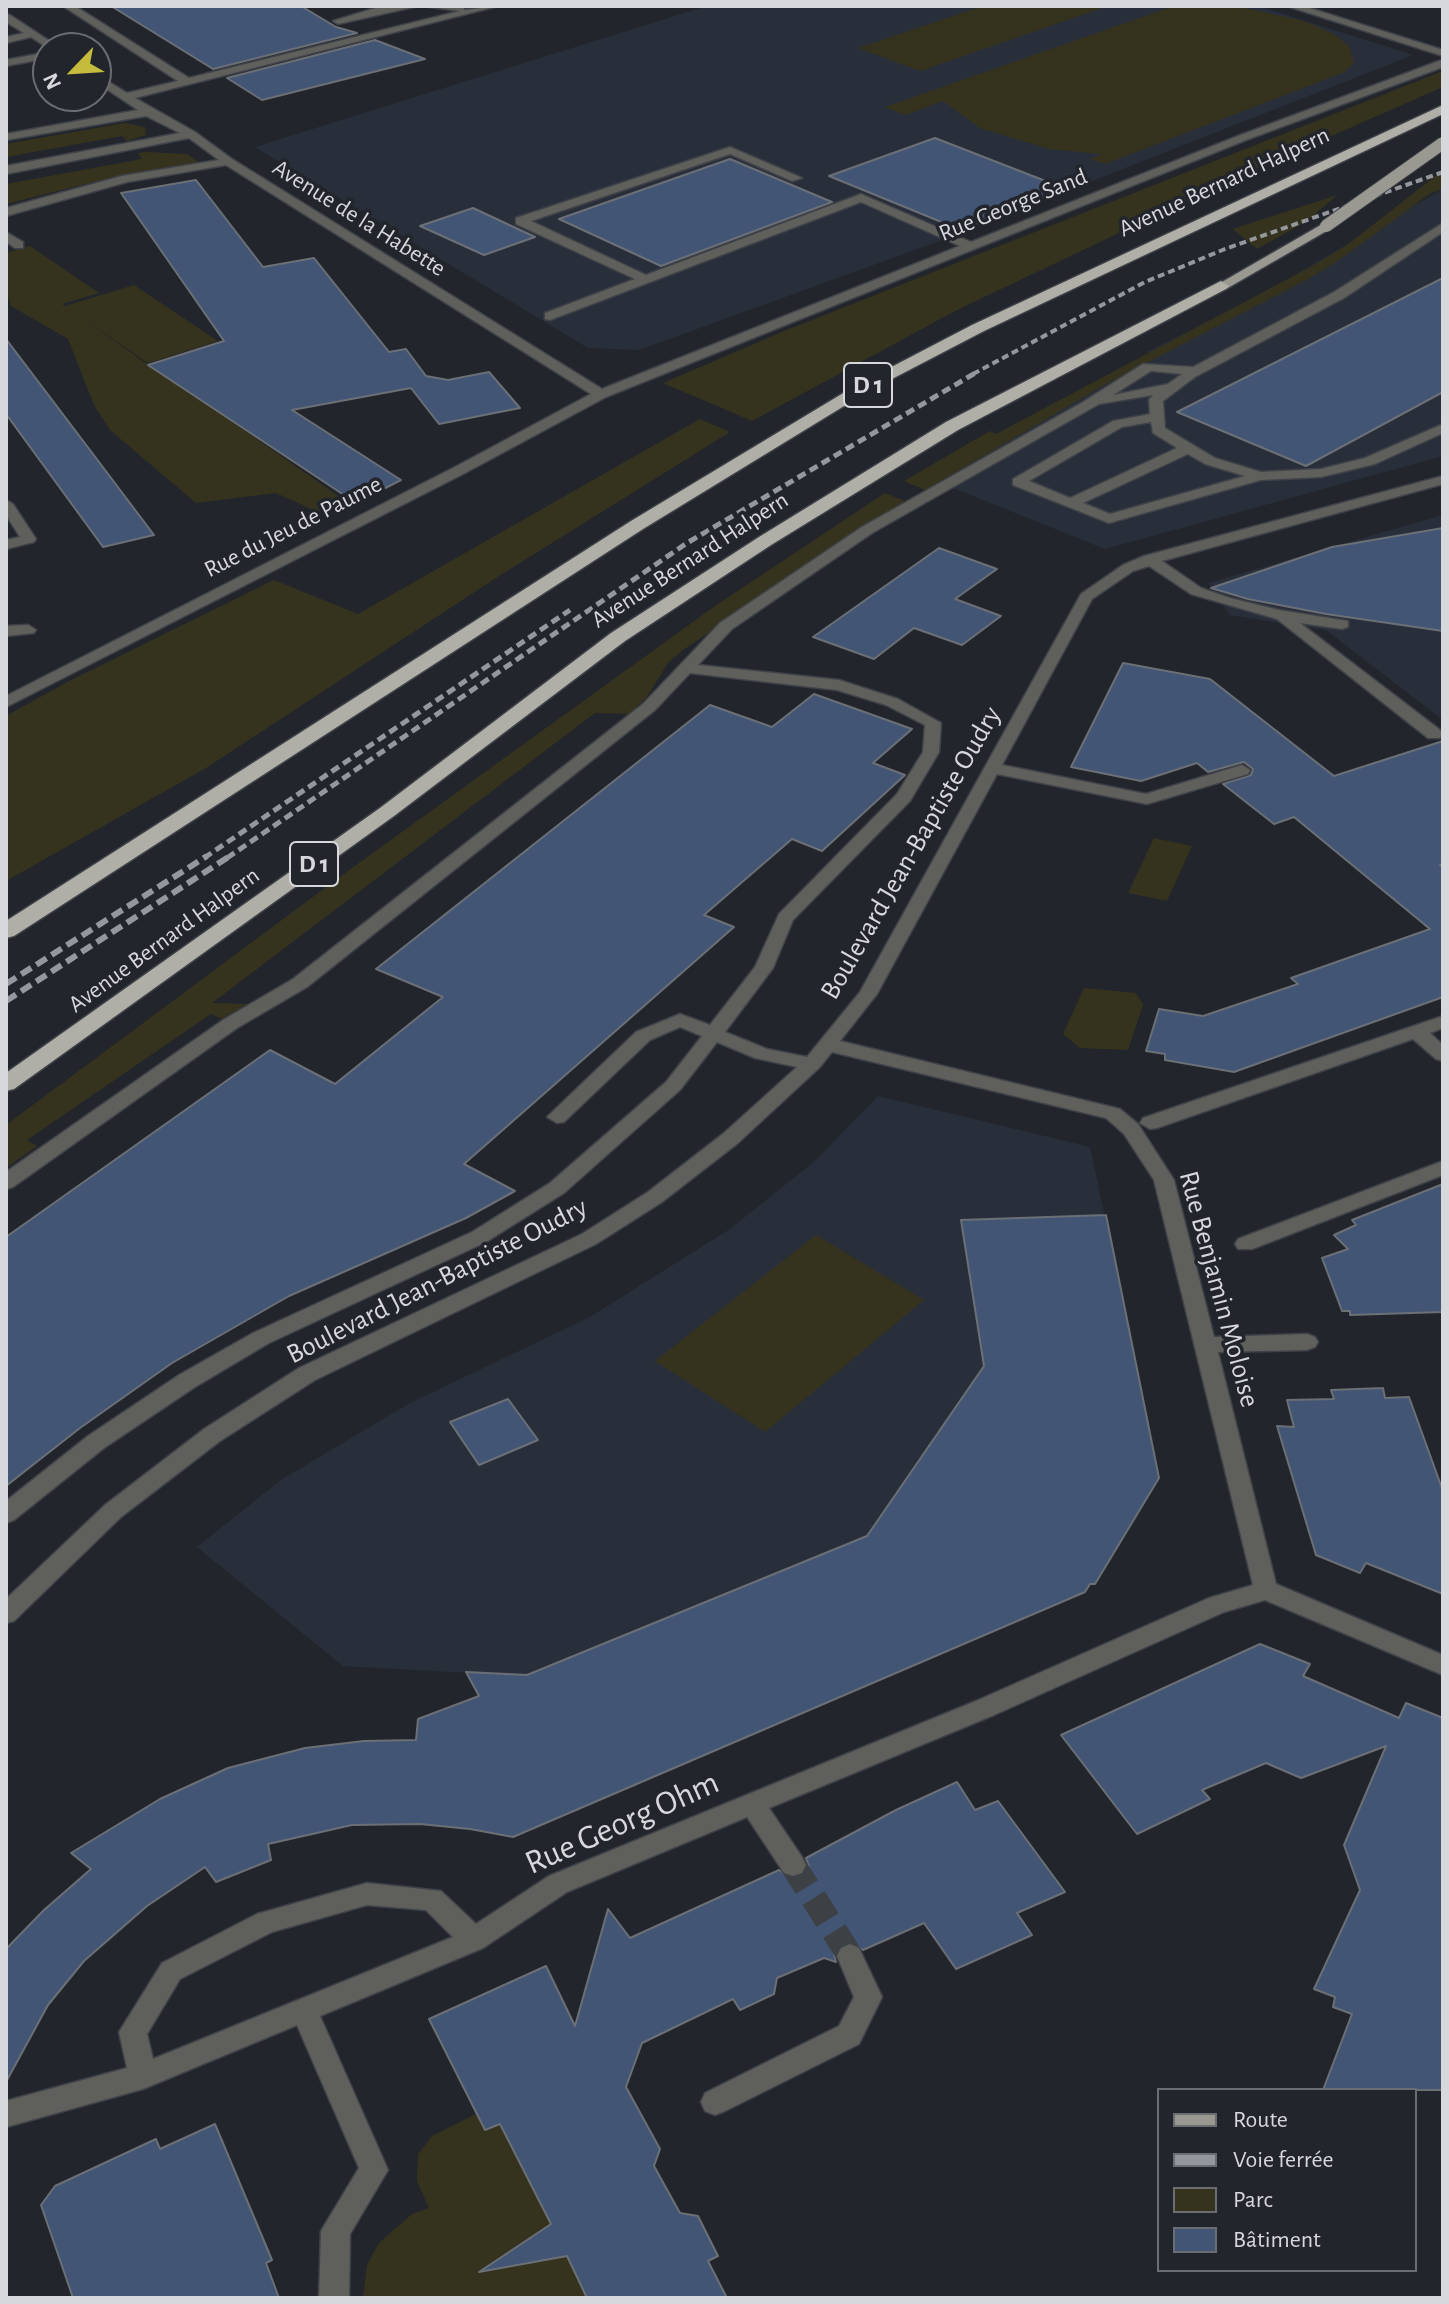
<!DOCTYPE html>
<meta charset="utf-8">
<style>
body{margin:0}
#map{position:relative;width:1449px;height:2304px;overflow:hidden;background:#22262c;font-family:"Alegreya Sans",sans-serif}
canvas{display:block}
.frame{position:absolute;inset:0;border:8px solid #d6d8dc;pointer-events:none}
.legend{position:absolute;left:1157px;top:2088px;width:260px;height:184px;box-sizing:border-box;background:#22262c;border:2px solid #6a6d72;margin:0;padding:10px 14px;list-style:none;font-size:24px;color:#d6d8dc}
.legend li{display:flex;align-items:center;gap:16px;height:40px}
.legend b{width:40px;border:2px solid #6a6d72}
.north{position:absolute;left:32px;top:32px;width:80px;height:80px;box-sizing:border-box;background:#22262c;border:2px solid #6a6d72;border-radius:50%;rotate:245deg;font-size:22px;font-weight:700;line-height:32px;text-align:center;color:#d6d8dc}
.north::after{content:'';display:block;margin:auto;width:28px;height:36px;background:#c5bc3d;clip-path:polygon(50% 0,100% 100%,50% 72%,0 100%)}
</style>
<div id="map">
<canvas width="1449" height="2304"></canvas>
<div class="frame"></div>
<ul class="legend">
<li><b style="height:10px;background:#999992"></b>Route</li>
<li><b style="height:10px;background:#94979c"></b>Voie ferrée</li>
<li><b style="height:22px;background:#35331e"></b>Parc</li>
<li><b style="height:22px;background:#435574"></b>Bâtiment</li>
</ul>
<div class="north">N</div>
</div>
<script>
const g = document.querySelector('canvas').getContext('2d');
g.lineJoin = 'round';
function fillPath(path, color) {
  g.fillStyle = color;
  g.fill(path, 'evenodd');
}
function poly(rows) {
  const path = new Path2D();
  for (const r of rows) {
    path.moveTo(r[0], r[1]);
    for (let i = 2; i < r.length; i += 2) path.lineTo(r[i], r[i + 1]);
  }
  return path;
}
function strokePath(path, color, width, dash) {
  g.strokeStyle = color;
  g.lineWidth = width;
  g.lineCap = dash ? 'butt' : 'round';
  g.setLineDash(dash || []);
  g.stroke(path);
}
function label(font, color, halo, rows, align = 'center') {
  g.font = font + ' "Alegreya Sans",sans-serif';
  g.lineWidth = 7;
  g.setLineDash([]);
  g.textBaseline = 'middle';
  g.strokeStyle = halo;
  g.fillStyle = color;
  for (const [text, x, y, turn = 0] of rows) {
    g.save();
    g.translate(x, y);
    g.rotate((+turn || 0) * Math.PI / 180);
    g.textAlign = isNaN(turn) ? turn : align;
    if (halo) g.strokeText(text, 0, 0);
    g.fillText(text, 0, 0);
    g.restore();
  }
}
fillPath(poly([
 [707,6,1258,6,1413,55,934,243,639,350,588,348,255,147],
 [1443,189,1443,456,1105,549,938,482,1154,354,1147,352,1255,298],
 [1443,515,1443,720,1326,630,1230,615,1208,583],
 [878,1096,1090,1147,1158,1471,1095,1584,1090,1585,1085,1592,602,1799,527,1676,343,1666,197,1547,281,1480,410,1403,590,1317,730,1229,815,1161]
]), '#292f3a');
fillPath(poly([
 [983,6,1108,6,920,71,858,48],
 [1174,6,1244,8,1304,21,1334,34,1349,46,1354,63,1345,72,1105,164,1090,159,1102,154,1049,149,980,128,943,101,905,115,885,107],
 [1443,71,1443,87,1220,185,957,310,752,421,663,383,789,329],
 [125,123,145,127,146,135,127,141,122,136,6,157,6,144],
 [148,152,187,154,201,164,122,175,6,204,6,184,142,159,138,153],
 [1443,170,1443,189,1431,193,1342,258,1310,278,1108,383,925,490,904,481,990,431,996,434,1316,264,1347,245],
 [1337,195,1307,221,1257,249,1233,229],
 [30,246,99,293,62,304,65,306,134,285,218,341,148,363,82,318,194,397,218,389,251,411,228,419,347,502,374,492,375,495,335,512,315,511,276,493,196,503,110,430,94,405,68,339,11,306,6,290,6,253],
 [700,419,730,432,499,576,206,768,6,881,6,716,71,680,274,580,358,614],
 [885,493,905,501,683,650,668,663,646,698,629,714,595,713,212,1003,247,1004,222,1019,211,1014,27,1140,37,1146,6,1168,6,1125,341,876,715,606],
 [1154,838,1192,846,1167,901,1128,893],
 [1084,988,1136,993,1143,1005,1128,1050,1080,1048,1063,1034],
 [816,1235,924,1300,765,1432,655,1361],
 [476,2114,484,2130,500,2124,551,2224,538,2231,538,2236,567,2256,587,2298,363,2298,367,2265,379,2243,412,2214,429,2208,417,2181,418,2154,432,2136]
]), '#35331e');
const building = poly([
 [111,6,301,6,336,27,357,33,213,69,111,6],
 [375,40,425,59,262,100,227,78,375,40],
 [935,138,1066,189,961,230,829,176,935,138],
 [730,159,832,202,661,266,559,219,730,159],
 [196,180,263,267,314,258,389,352,406,349,426,376,448,380,489,372,520,408,439,424,411,388,292,410,401,480,356,503,148,365,224,341,121,193,196,180],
 [473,208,535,237,484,255,420,226,473,208],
 [1443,278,1443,392,1306,466,1177,412,1443,278],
 [6,339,96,458,154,535,103,547,6,414,6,339],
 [1443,528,1443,631,1326,614,1248,599,1211,588,1332,547,1443,528],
 [939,548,997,569,955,599,1001,616,962,645,914,628,874,659,813,637,939,548],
 [1123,663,1210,679,1334,776,1443,741,1443,863,1440,865,1443,868,1443,997,1234,1072,1165,1060,1165,1054,1146,1051,1159,1009,1203,1016,1298,984,1291,978,1430,929,1294,817,1274,824,1223,784,1251,775,1253,769,1244,762,1208,772,1197,763,1141,781,1071,767,1123,663],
 [814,694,912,729,873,763,905,775,822,851,792,839,704,915,734,927,464,1164,515,1191,466,1218,289,1296,172,1363,80,1428,6,1486,6,1237,270,1050,335,1084,443,997,376,969,710,705,772,727,814,694],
 [1443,1184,1443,1312,1350,1315,1350,1311,1342,1311,1322,1258,1348,1249,1334,1235,1356,1225,1352,1220,1443,1184],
 [1106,1215,1159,1478,1095,1584,1090,1584,1085,1592,513,1837,470,1829,420,1824,352,1825,268,1844,271,1860,216,1882,205,1867,147,1906,84,1961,48,2005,6,2082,6,1949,44,1910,91,1869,71,1853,160,1799,228,1768,305,1748,364,1741,416,1740,418,1719,479,1696,466,1672,527,1675,867,1536,984,1366,961,1220,1106,1215],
 [1383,1388,1385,1398,1409,1397,1443,1491,1443,1594,1366,1563,1360,1573,1316,1555,1277,1426,1294,1427,1287,1400,1334,1399,1331,1390,1383,1388],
 [508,1399,538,1440,479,1465,450,1422,508,1399],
 [1260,1644,1310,1664,1303,1676,1399,1718,1406,1703,1443,1718,1443,2090,1323,2090,1352,2014,1333,2007,1335,1997,1314,1989,1360,1890,1344,1845,1386,1746,1301,1778,1266,1763,1202,1790,1210,1799,1137,1834,1061,1735,1260,1644],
 [957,1782,975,1810,998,1801,1065,1892,1017,1913,1032,1935,956,1969,924,1923,863,1950,849,1941,838,1947,834,1955,836,1962,824,1958,777,1978,774,1994,740,2010,733,1999,642,2043,626,2087,660,2149,654,2166,680,2213,698,2216,718,2256,708,2261,727,2298,587,2298,567,2256,479,2272,551,2224,500,2124,485,2130,429,2019,546,1966,575,2026,608,1909,630,1938,779,1870,792,1879,803,1876,809,1866,806,1858,896,1810,957,1782],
 [215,2124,272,2260,266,2263,279,2298,73,2298,41,2205,55,2186,156,2139,160,2149,215,2124]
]);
fillPath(building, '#435574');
strokePath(building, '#6b6f76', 2);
strokePath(poly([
 [793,1865,850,1956]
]), '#3d4146', 26, [26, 13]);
const minor = poly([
 [63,6,75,6,189,78,460,11,423,6,464,6,464,10,498,6,135,98,195,132,232,159,602,389,960,246,861,202,550,320,545,319,545,313,635,279,516,224,516,218,730,147,802,178,792,181,730,154,531,221,646,275,861,194,971,242,1238,136,1439,61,1443,60,1443,67,1246,140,606,397,465,473,6,707,6,696,455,467,591,394,226,165,127,182,6,216,6,208,122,176,219,160,189,138,6,174,6,166,180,133,146,116,6,140,6,134,138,110,96,82,96,74,127,93,178,81,63,6],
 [382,6,418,6,338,24,333,21,382,6],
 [1287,6,1303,6,1443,50,1443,56,1287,6],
 [6,14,10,15,60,48,48,48,31,37,6,43,6,37,24,33,6,22,6,14],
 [48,52,48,58,6,66,6,60,48,52],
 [1443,223,1443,232,1344,298,1195,377,1163,401,1165,428,1215,458,1261,472,1321,469,1365,458,1443,424,1443,433,1375,464,1321,477,1261,480,1109,523,1013,485,1013,479,1113,421,1150,414,1149,400,1153,395,1099,404,872,533,732,629,698,665,839,680,898,699,941,723,939,752,910,801,793,920,773,968,725,1032,767,1049,807,1057,860,992,1081,594,1123,565,1144,556,1443,476,1443,484,1162,561,1201,588,1230,598,1279,610,1348,621,1348,627,1342,629,1300,623,1440,730,1442,734,1440,738,1428,738,1277,619,1191,594,1149,566,1133,571,1092,599,1002,765,1146,794,1242,765,1250,770,1248,774,1147,804,997,774,877,994,840,1041,1120,1109,1138,1124,1174,1180,1214,1337,1307,1334,1315,1337,1318,1342,1315,1347,1307,1350,1218,1352,1276,1584,1443,1655,1443,1675,1265,1600,1224,1612,994,1715,769,1808,802,1857,806,1865,802,1873,793,1876,784,1873,747,1817,567,1892,483,1948,320,2016,388,2170,350,2234,349,2298,319,2298,321,2231,359,2168,297,2025,143,2089,6,2127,6,2101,127,2068,119,2032,162,1963,257,1914,367,1883,441,1891,476,1924,549,1876,976,1701,1209,1598,1253,1585,1154,1180,1124,1134,1106,1118,832,1052,819,1068,738,1143,662,1202,596,1244,315,1380,220,1441,121,1517,14,1621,6,1623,6,1599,105,1505,204,1429,299,1368,582,1234,648,1192,724,1133,797,1067,755,1058,717,1042,680,1090,564,1193,486,1242,269,1343,195,1387,104,1448,14,1520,6,1523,6,1501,88,1436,179,1375,253,1333,472,1232,550,1183,666,1082,702,1036,680,1027,650,1040,564,1122,557,1123,547,1117,636,1032,680,1014,710,1025,755,967,779,914,897,794,923,752,925,725,886,705,837,690,690,673,655,710,307,987,237,1028,13,1187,6,1189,6,1172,223,1020,293,979,643,704,720,623,862,527,1083,402,1143,364,1193,367,1334,292,1443,223],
 [1151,371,1182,374,1168,384,1113,395,1151,371],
 [1151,422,1153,433,1177,448,1070,498,1029,481,1122,427,1151,422],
 [1188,454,1205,464,1245,476,1110,514,1083,503,1188,454],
 [367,1905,426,1910,453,1937,153,2059,147,2034,180,1979,272,1932,367,1905],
 [6,232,23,242,23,248,15,248,6,242,6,232],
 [6,500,13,504,36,539,34,542,6,549,6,540,20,537,6,515,6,500],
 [28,625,36,630,34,633,6,636,6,626,28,625],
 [1443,1016,1443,1028,1430,1033,1443,1045,1443,1061,1436,1059,1413,1039,1157,1128,1150,1129,1140,1123,1143,1118,1443,1016],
 [1443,1161,1443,1175,1252,1249,1238,1249,1235,1244,1238,1239,1443,1161],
 [850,1944,859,1948,882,1997,859,2044,725,2111,715,2115,705,2111,701,2102,705,2093,839,2026,854,1997,837,1956,841,1948,850,1944]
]);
const major = poly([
 [1326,222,1332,226,1330,229,1226,289,1215,286,1326,222]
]);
const highway = poly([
 [1443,105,1443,114,984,331,867,392,643,529,14,936,6,938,6,921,631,521,855,386,972,325,1443,105],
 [1221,281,1229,286,1226,289,958,430,771,545,625,641,394,816,14,1089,6,1091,6,1073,380,808,611,633,759,537,946,422,1221,281]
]);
strokePath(minor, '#3f4248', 3);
strokePath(major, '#3f4248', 3);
strokePath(highway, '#3f4248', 3);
fillPath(minor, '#5f5f5c');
fillPath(major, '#999992');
fillPath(highway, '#afafa7');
strokePath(poly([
 [973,374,1145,282,1225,249,1443,172]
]), '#94979c', 4, [7, 4]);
strokePath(poly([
 [204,858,570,610],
 [227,858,687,543,977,372]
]), '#94979c', 5, [9, 5]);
strokePath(poly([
 [6,984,207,856],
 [6,1001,230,856]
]), '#94979c', 6, [12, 6]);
const majorBridge = poly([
 [1326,226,1443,143]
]);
strokePath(majorBridge, '#3f4248', 14, []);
strokePath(majorBridge, '#999992', 12);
label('24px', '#d6d8dc', '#22262c', [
 ["Avenue Bernard Halpern",1224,182,-25],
 ["Rue George Sand",1013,205,-22],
 ["Avenue de la Habette",359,218,32],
 ["Rue du Jeu de Paume",293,527,-27],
 ["Avenue Bernard Halpern",690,560,-33],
 ["Avenue Bernard Halpern",164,940,-36]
]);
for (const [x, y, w] of [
 [868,385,48],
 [314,864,48]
]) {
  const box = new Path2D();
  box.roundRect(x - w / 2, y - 22, w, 44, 6);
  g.fillStyle = '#22262c';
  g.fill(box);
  strokePath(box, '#d6d8dc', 2);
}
label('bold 26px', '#d6d8dc', null, [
 ["D 1",868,385],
 ["D 1",314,864]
]);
label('28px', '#d6d8dc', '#22262c', [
 ["Boulevard Jean-Baptiste Oudry",911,853,-60],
 ["Boulevard Jean-Baptiste Oudry",437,1281,-27],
 ["Rue Benjamin Moloise",1219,1289,75]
]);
label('34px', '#d6d8dc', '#22262c', [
 ["Rue Georg Ohm",622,1823,-24]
]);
</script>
